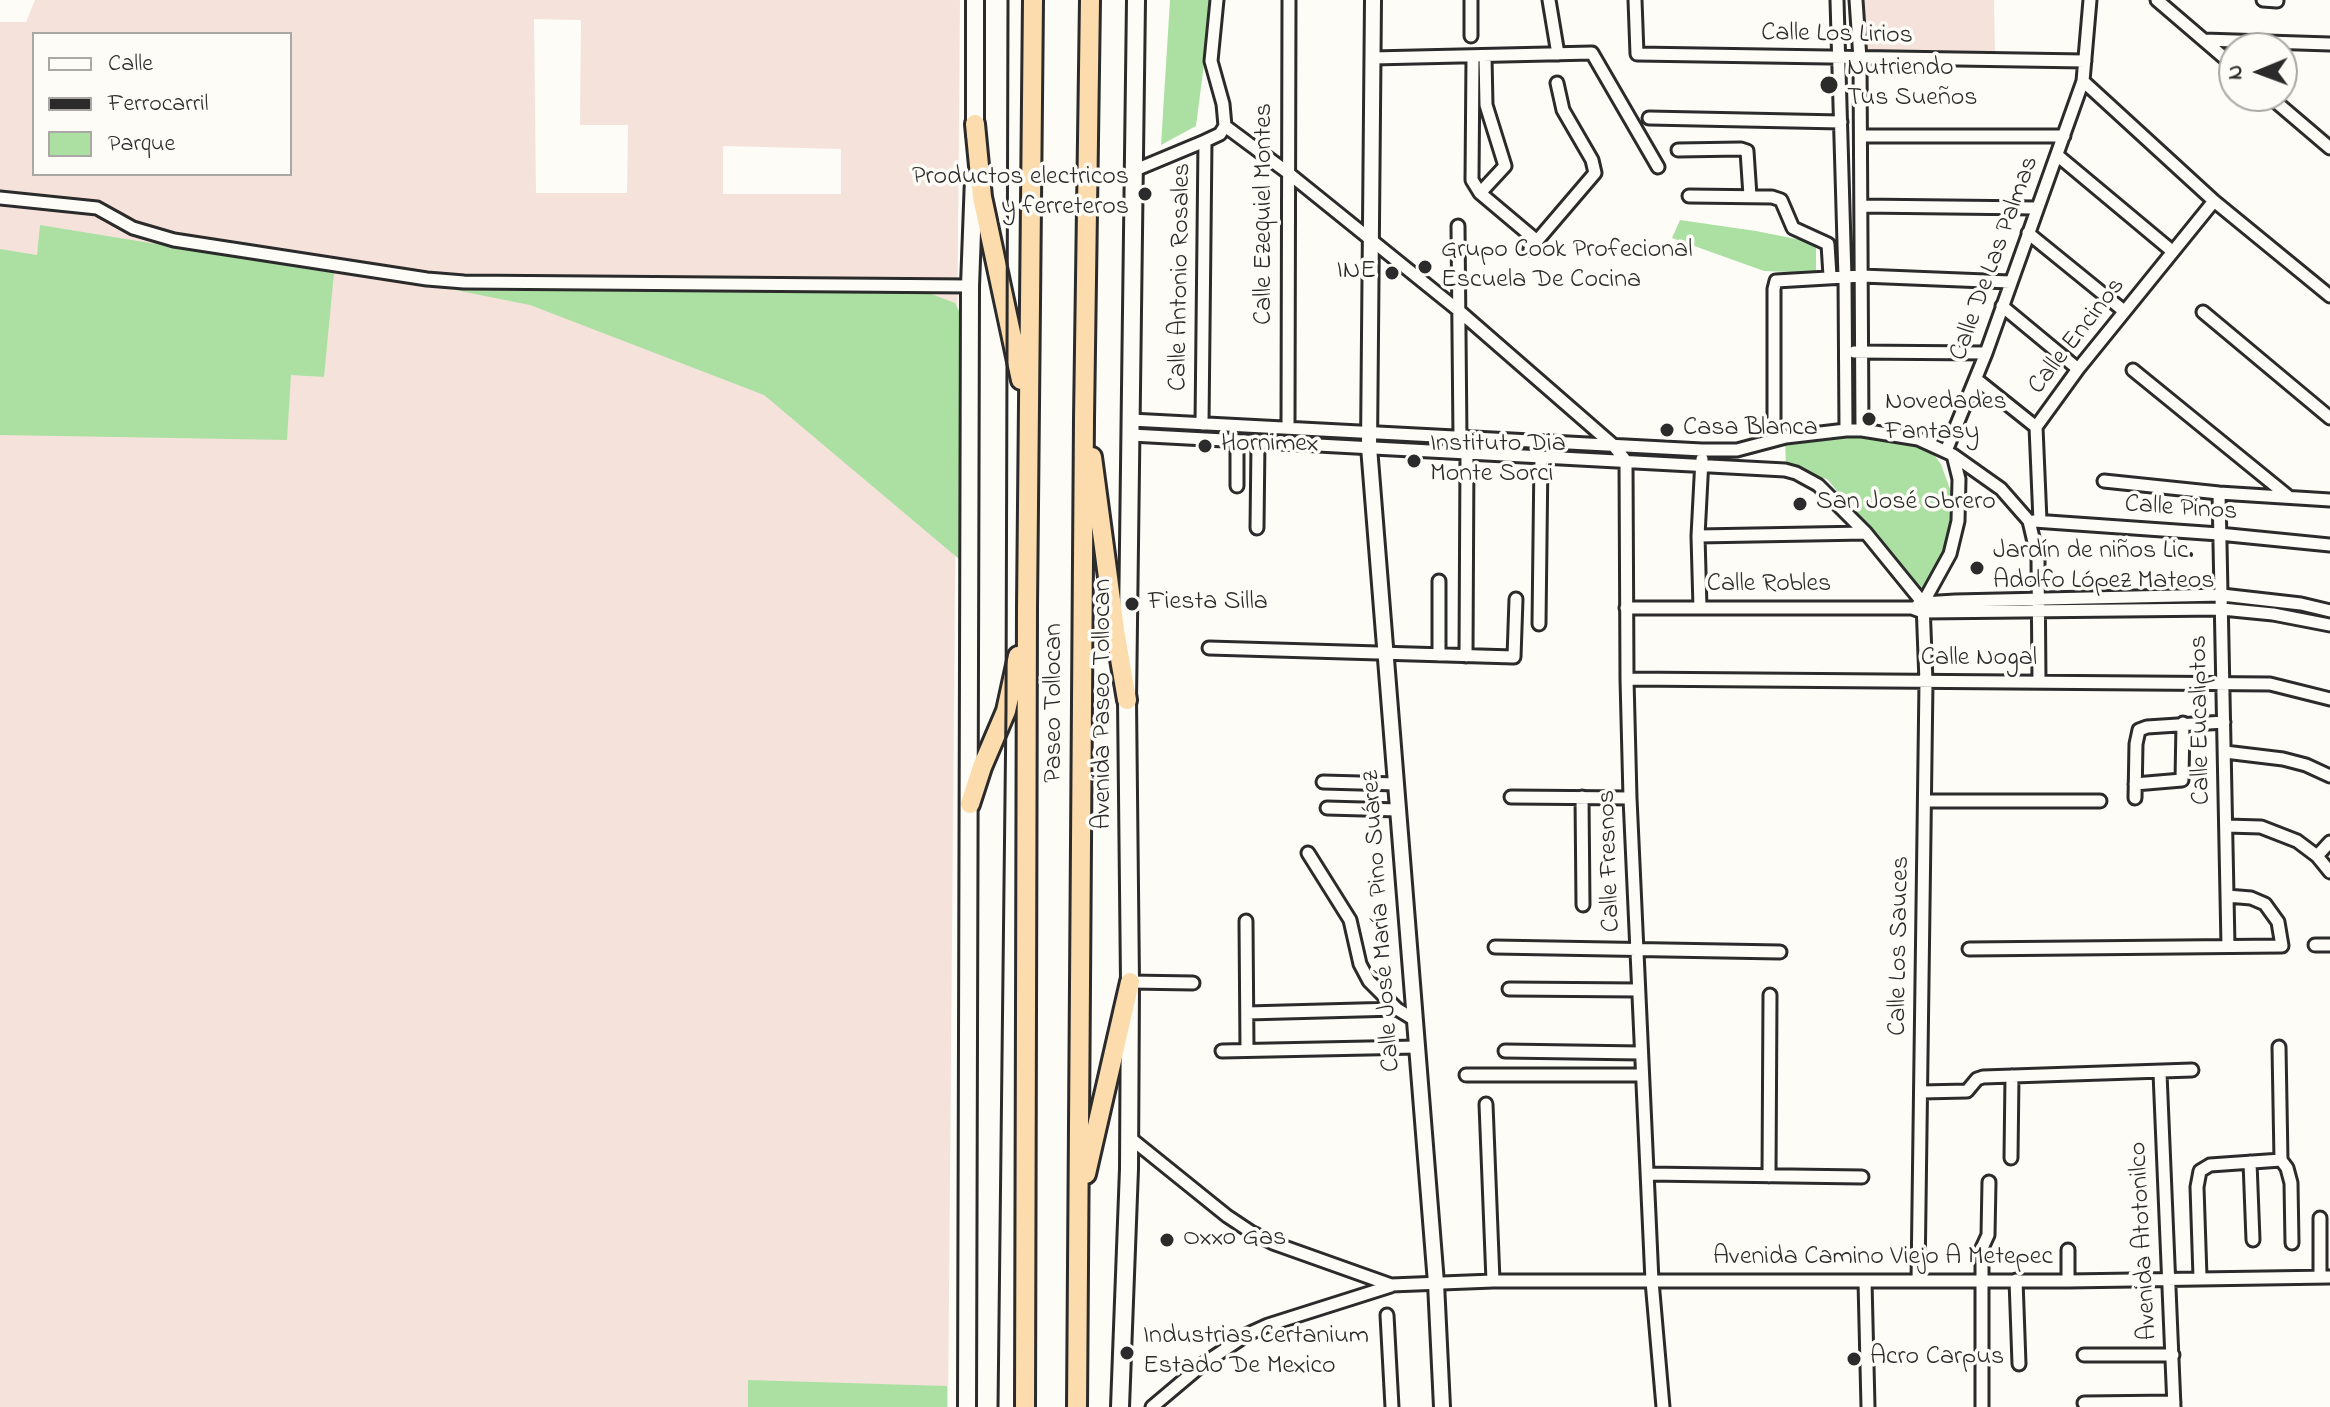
<!DOCTYPE html>
<meta charset="utf-8">
<style>
body{margin:0}
#map{position:relative;width:2330px;height:1407px;overflow:hidden;background:#fdfcf7;font-family:"Indie Flower",sans-serif}
canvas{display:block}
.legend{position:absolute;left:32px;top:32px;width:260px;height:144px;box-sizing:border-box;background:#fdfcf7;border:2px solid #a9a8a5;margin:0;padding:10px 14px;list-style:none;font-size:24px;color:#2b2b2b}
.legend li{display:flex;align-items:center;gap:16px;height:40px}
.legend b{width:40px;border:2px solid #a9a8a5}
.north{position:absolute;left:2218px;top:32px;width:80px;height:80px;box-sizing:border-box;background:#fdfcf7;border:2px solid #a9a8a5;border-radius:50%;rotate:269deg;font-size:22px;font-weight:700;line-height:32px;text-align:center;color:#2b2b2b}
.north::after{content:'';display:block;margin:auto;width:28px;height:36px;background:#2b2b2b;clip-path:polygon(50% 0,100% 100%,50% 72%,0 100%)}
</style>
<div id="map">
<canvas width="2330" height="1407"></canvas>
<ul class="legend">
<li><b style="height:10px;background:#fdfcf7"></b>Calle</li>
<li><b style="height:10px;background:#2b2b2b"></b>Ferrocarril</li>
<li><b style="height:22px;background:#ace0a3"></b>Parque</li>
</ul>
<div class="north">N</div>
</div>
<script>
const g = document.querySelector('canvas').getContext('2d');
g.lineJoin = 'round';
function fillPath(path, color) {
  g.fillStyle = color;
  g.fill(path, 'evenodd');
}
function poly(rows) {
  const path = new Path2D();
  for (const r of rows) {
    path.moveTo(r[0], r[1]);
    for (let i = 2; i < r.length; i += 2) path.lineTo(r[i], r[i + 1]);
  }
  return path;
}
function strokePath(path, color, width, dash) {
  g.strokeStyle = color;
  g.lineWidth = width;
  g.lineCap = dash ? 'butt' : 'round';
  g.setLineDash(dash || []);
  g.stroke(path);
}
function label(font, color, halo, rows, align = 'center') {
  g.font = font + ' "Indie Flower",sans-serif';
  g.lineWidth = 7;
  g.setLineDash([]);
  g.textBaseline = 'middle';
  g.strokeStyle = halo;
  g.fillStyle = color;
  for (const [text, x, y, turn = 0] of rows) {
    g.save();
    g.translate(x, y);
    g.rotate((+turn || 0) * Math.PI / 180);
    g.textAlign = isNaN(turn) ? turn : align;
    if (halo) g.strokeText(text, 0, 0);
    g.fillText(text, 0, 0);
    g.restore();
  }
}
fillPath(poly([
 [35,0,960,0,948,1407,0,1407,0,22,26,22],
 [534,19,581,20,580,125,628,125,627,193,536,193],
 [34,34,290,34,290,174,34,174],
 [723,146,841,149,841,194,723,194],
 [1863,0,1994,0,1995,53,1866,55]
]), '#f5e3db');
fillPath(poly([
 [1170,0,1209,0,1204,64,1196,126,1161,145],
 [1680,220,1756,231,1816,243,1816,273,1764,271,1672,238],
 [40,225,334,273,324,377,291,375,287,440,0,435,0,249,37,255],
 [455,290,929,293,955,303,963,319,959,559,764,395,530,305],
 [1832,432,1925,443,1941,464,1960,517,1928,600,1827,479,1786,468,1785,438],
 [748,1380,947,1386,947,1407,748,1407]
]), '#ace0a3');
const minor = poly([
 [1471,0,1471,36],
 [1549,0,1558,54],
 [1635,0,1637,54,2085,61],
 [1837,0,1845,278,1846,430],
 [1856,0,1860,59,1862,430],
 [2157,0,2234,66],
 [2263,0,2277,1],
 [2204,40,2330,44],
 [1372,58,1592,53,1658,167],
 [1473,58,1472,180,1480,193,1537,241],
 [2083,81,2214,201,2330,296],
 [2269,96,2330,148],
 [1649,118,1841,122],
 [1225,126,1287,172,1458,310,1613,445,1626,461,1627,679,1630,798,1652,1281,1663,1407],
 [1861,136,2064,136],
 [1678,150,1741,149,1747,151,1750,196],
 [2057,155,2172,251],
 [1133,171,1205,141],
 [1480,193,1505,166,1486,105,1485,57],
 [1689,196,1772,197,1781,200,1793,228,1828,244,1830,276],
 [0,198,97,208,133,228,174,240,427,279,464,282,970,286],
 [1861,206,2036,208],
 [1458,226,1460,439],
 [2028,233,2124,311],
 [1530,249,1595,173,1592,160,1563,110,1557,83],
 [2002,306,2078,369],
 [2203,312,2330,418],
 [1854,352,1986,353],
 [2133,370,2289,497],
 [1976,379,2036,427],
 [1131,420,1702,450,1737,450,1786,437,1846,430,1862,430,1918,439,1953,455,2001,489,2029,521,2038,559,2039,681],
 [1202,424,1205,141,1220,134,1225,126,1223,104,1211,61,1217,0],
 [1288,428,1289,0],
 [1131,435,1785,470,1796,473,1818,485,1866,533,1923,603,1926,682,1918,1280],
 [1774,439,1774,289,1776,281,1862,276,2010,282],
 [1946,451,1986,353,2083,81,2090,0],
 [2104,481,2219,493,2330,500],
 [1237,486,1237,441],
 [2219,493,2228,946],
 [2034,521,2219,534,2330,545],
 [2040,521,2036,427,2078,369,2214,201],
 [1257,528,1258,442],
 [1698,536,1866,533],
 [1923,603,1950,554,1958,521,1959,479,1953,455],
 [1917,606,1923,603,1955,601,2222,595,2301,604,2330,611],
 [1626,608,1912,608,1923,612,2222,609,2273,614,2330,625],
 [1700,608,1698,536,1702,459],
 [1539,624,1541,456],
 [1209,648,1514,657,1516,599],
 [1439,655,1439,581],
 [1466,656,1467,453],
 [1627,679,2270,684,2330,699],
 [2225,752,2283,759,2306,765,2330,776],
 [1323,782,1397,784],
 [2135,784,2182,780,2183,723],
 [1511,797,1630,798],
 [1582,797,1583,905],
 [2135,798,2136,744,2139,730,2147,727,2224,722],
 [1925,801,2100,801],
 [1327,808,1399,810],
 [2226,826,2261,827,2297,841,2317,856,2330,872],
 [1308,853,1350,920,1360,964,1369,981,1397,1009,1415,1020],
 [2317,856,2330,842],
 [1246,921,1247,1050],
 [2315,945,2330,945],
 [1495,947,1780,952],
 [1969,949,2282,946,2278,922,2265,904,2251,898,2227,896],
 [1130,982,1193,983],
 [1509,989,1638,990],
 [1247,1013,1397,1009],
 [2279,1047,2281,1160],
 [1222,1051,1417,1047],
 [1505,1051,1641,1053],
 [2160,1073,2174,1407],
 [1466,1075,1642,1075],
 [1921,1092,1967,1091,1977,1079,1983,1077,2192,1070],
 [1486,1104,1493,1281],
 [1129,1137,1227,1216,1251,1232,1273,1243,1391,1285,1493,1281,2068,1281,2330,1277],
 [2011,1158,2012,1076],
 [2281,1160,2287,1168,2291,1183,2292,1243],
 [2250,1162,2253,1240],
 [1648,1174,1862,1177],
 [1769,1176,1770,995],
 [2200,1277,2197,1187,2200,1171,2210,1165,2281,1160],
 [2320,1277,2320,1218],
 [2016,1280,2019,1364],
 [1865,1281,1868,1407],
 [2068,1281,2068,1250],
 [1387,1315,1392,1407],
 [2084,1355,2173,1355],
 [2084,1403,2174,1402],
 [1152,1407,1203,1364,1248,1334,1268,1325,1391,1286],
 [1982,1407,1982,1248,1988,1235,1989,1182]
]);
const tertiary = poly([
 [1373,0,1369,447,1436,1283,1442,1407]
]);
const secondary = poly([
 [975,134,975,0],
 [967,1407,970,286,974,178],
 [1120,1407,1129,1169,1130,982,1127,700,1136,0]
]);
const trunk = poly([
 [975,124,982,197,1021,380],
 [1092,457,1115,630,1127,700],
 [970,804,982,767,1006,711,1018,656],
 [1086,1174,1130,982],
 [1025,1407,1027,606,1033,0],
 [1077,1407,1084,419,1090,0]
]);
strokePath(minor, '#2b2b2b', 17);
strokePath(tertiary, '#2b2b2b', 20);
strokePath(secondary, '#2b2b2b', 22);
strokePath(trunk, '#2b2b2b', 24);
strokePath(minor, '#fdfcf7', 11);
strokePath(tertiary, '#fdfcf7', 14);
strokePath(secondary, '#fdfcf7', 16);
strokePath(trunk, '#fcdcac', 18);
strokePath(poly([
 [998,1407,1006,711,1008,0]
]), '#2b2b2b', 3);
for (const [x, y, r, color] of [
 [1829,85,10,"#2b2b2b"],
 [1145,194,8,"#2b2b2b"],
 [1425,267,8,"#2b2b2b"],
 [1392,273,8,"#2b2b2b"],
 [1869,419,8,"#2b2b2b"],
 [1667,430,8,"#2b2b2b"],
 [1205,446,8,"#2b2b2b"],
 [1414,461,8,"#2b2b2b"],
 [1800,504,8,"#2b2b2b"],
 [1977,568,8,"#2b2b2b"],
 [1132,604,8,"#2b2b2b"],
 [1167,1240,8,"#2b2b2b"],
 [1127,1353,8,"#2b2b2b"],
 [1854,1359,8,"#2b2b2b"]
]) {
  const dot = new Path2D();
  dot.arc(x, y, r, 0, 2 * Math.PI);
  g.fillStyle = color;
  g.fill(dot);
  strokePath(dot, '#fdfcf7', 3);
}
label('26px', '#2b2b2b', '#fdfcf7', [
 ["Calle Los Lirios",1837,36,1],
 ["Calle Ezequiel Montes",1266,214,-90],
 ["Calle De Las Palmas",1996,259,-70],
 ["Calle Antonio Rosales",1182,277,-89],
 ["Calle Encinos",2078,337,-52],
 ["Calle Pinos",2181,510,4],
 ["Calle Robles",1769,586],
 ["Calle Nogal",1979,660],
 ["Paseo Tollocan",1056,703,-90],
 ["Avenida Paseo Tollocan",1105,704,-90],
 ["Calle Eucaliptos",2202,720,-91],
 ["Calle Fresnos",1611,861,-92],
 ["Calle José María Pino Suárez",1383,921,-94],
 ["Calle Los Sauces",1901,946,-89],
 ["Avenida Atotonilco",2145,1241,-93],
 ["Avenida Camino Viejo A Metepec",1883,1259]
]);
label('26px', '#2b2b2b', '#fdfcf7', [
 ["Nutriendo",1847,70],
 ["Tus Sueños",1847,100],
 ["Productos electricos",1129,179,"right"],
 ["y ferreteros",1129,209,"right"],
 ["Grupo Cook Profecional",1441,252],
 ["Escuela De Cocina",1441,282],
 ["INE",1376,273,"right"],
 ["Novedades",1885,404],
 ["Fantasy",1885,434],
 ["Casa Blanca",1683,430],
 ["Hornimex",1221,446],
 ["Instituto Dia",1430,446],
 ["Monte Sorci",1430,476],
 ["San José Obrero",1816,504],
 ["Jardín de niños Lic.",1993,553],
 ["Adolfo López Mateos",1993,583],
 ["Fiesta Silla",1148,604],
 ["Oxxo Gas",1183,1240],
 ["Industrias Certanium",1143,1338],
 ["Estado De Mexico",1143,1368],
 ["Acro Carpus",1870,1359]
], 'left');
</script>
